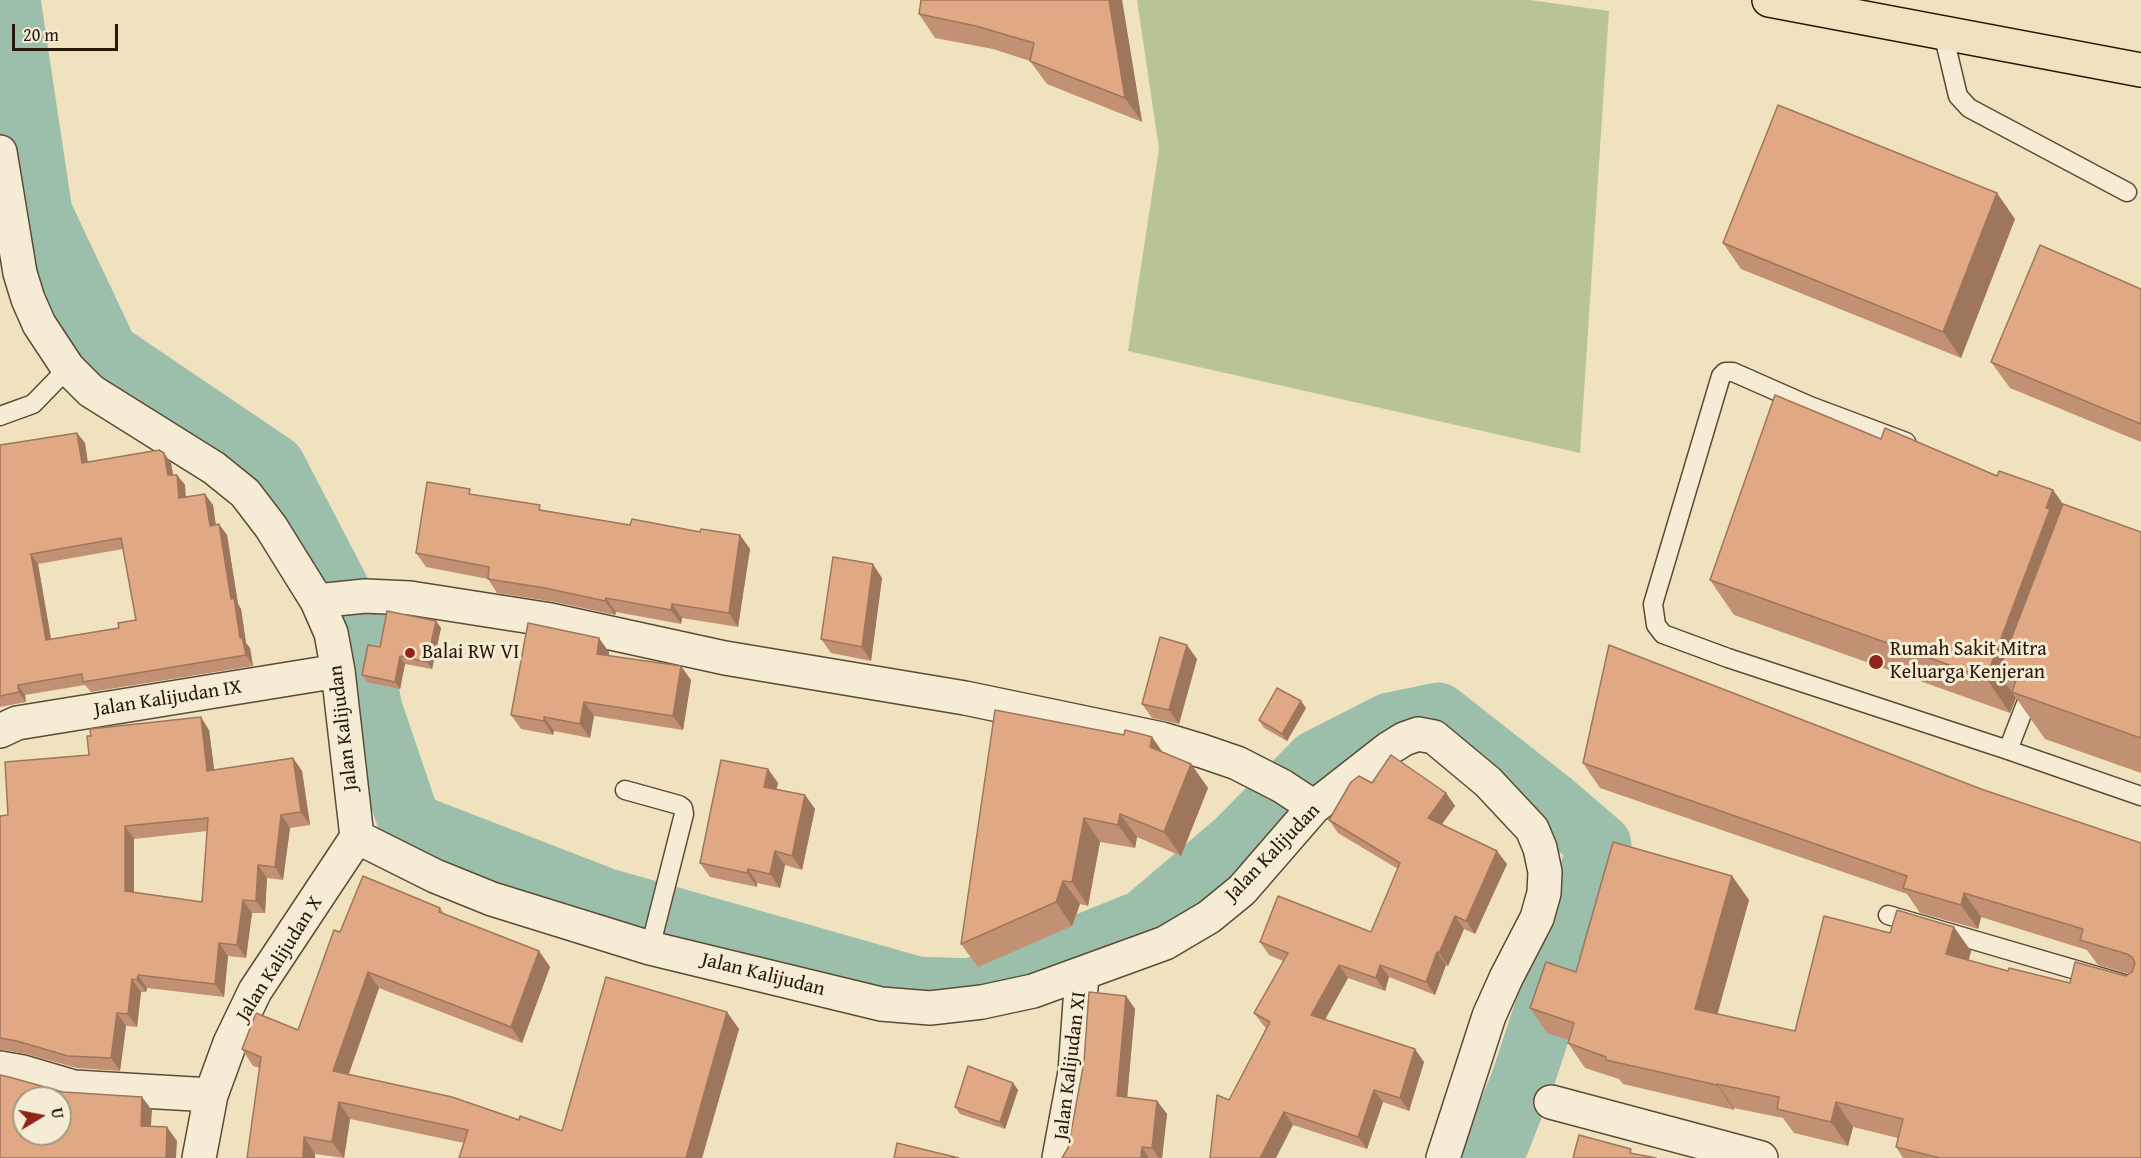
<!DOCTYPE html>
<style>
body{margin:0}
#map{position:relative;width:2141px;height:1158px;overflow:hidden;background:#f1e2bf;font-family:"Gentium Book Plus",serif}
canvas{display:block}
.north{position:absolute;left:12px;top:1086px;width:60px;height:60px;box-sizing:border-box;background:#f6ecd5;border:2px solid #a39883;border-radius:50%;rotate:80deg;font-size:16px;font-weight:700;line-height:24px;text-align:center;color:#271909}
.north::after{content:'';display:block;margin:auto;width:21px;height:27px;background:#8f2418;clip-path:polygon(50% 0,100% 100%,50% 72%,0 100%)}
.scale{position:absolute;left:12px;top:24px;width:106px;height:27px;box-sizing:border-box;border:3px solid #271909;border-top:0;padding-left:8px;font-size:18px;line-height:21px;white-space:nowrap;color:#271909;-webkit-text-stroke:4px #f6ecd5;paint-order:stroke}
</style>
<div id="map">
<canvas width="2141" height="1158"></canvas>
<div class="north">U</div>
<div class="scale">20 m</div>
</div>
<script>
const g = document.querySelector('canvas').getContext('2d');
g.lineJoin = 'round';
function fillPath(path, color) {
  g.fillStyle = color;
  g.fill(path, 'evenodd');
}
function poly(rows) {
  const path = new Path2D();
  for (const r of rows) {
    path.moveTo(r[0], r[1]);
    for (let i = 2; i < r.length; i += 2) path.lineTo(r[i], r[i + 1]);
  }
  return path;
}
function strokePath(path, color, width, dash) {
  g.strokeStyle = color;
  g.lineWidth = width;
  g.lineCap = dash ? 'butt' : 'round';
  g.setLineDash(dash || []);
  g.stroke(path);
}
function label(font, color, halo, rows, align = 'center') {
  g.font = font + ' "Gentium Book Plus",serif';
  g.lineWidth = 6;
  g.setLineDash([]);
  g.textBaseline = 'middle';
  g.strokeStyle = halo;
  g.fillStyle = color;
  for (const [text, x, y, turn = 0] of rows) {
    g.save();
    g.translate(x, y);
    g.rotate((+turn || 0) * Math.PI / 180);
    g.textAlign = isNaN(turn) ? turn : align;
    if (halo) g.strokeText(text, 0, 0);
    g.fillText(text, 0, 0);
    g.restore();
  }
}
fillPath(poly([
 [1137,0,1530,0,1609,11,1580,453,1128,351,1159,149]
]), '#b8c494');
strokePath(poly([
 [9,0,41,213,107,353,274,466,354,620,371,709,410,824,604,899,917,988,972,990,1144,921,1237,842,1317,761,1390,724,1438,714,1550,802,1600,845,1523,1079,1492,1158]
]), '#9cbfac', 63);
const service = poly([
 [1943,33,1958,96,1969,108,2127,192],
 [0,416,33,404,68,368],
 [1906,442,1810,406,1733,372,1725,372,1721,376,1653,604,1656,625,1663,634,1728,658,2008,750,2141,796],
 [2008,750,2032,688],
 [625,790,679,805,683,808,684,814,650,948],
 [1888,915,2141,989]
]);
const minor = poly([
 [0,152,20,273,28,299,39,324,68,368,91,391,214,468,245,493,271,527,317,601,331,633,338,671,357,837],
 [317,601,365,596,410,598,551,620,725,658,965,698,1162,739,1202,751,1237,763,1282,786,1314,807],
 [0,731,17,723,338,671],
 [357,837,435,876,492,899,650,948,881,1004,930,1008,982,1002,1033,991,1165,943,1209,917,1242,890,1314,807,1388,749,1404,739,1418,734,1434,737,1488,782,1532,829,1540,848,1545,872,1544,893,1537,918,1506,978,1489,1016,1443,1158],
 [0,1068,23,1072,74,1087,211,1095],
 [1551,1102,1761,1158],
 [199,1158,211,1095,230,1043,255,991,357,837],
 [1059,1158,1075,1072,1082,974]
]);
const primary = poly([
 [1769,0,2141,70]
]);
strokePath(service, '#5a4b36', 21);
strokePath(minor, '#5a4b36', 36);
strokePath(primary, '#271909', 36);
strokePath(service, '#f6ecd5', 18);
strokePath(minor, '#f6ecd5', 33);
strokePath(primary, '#f1e2bf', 33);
fillPath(poly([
 [1122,0,1142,122,1047,84,1030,61,993,49,935,38,919,14],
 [2015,219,1961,358,1741,269,1723,243],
 [2141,289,2141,442,2010,388,1991,362],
 [77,433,85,443,88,462,164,453,171,463,173,475,177,475,185,485,186,497,213,505,216,525,227,535,238,604,241,609,246,643,250,648,253,666,91,692,85,685,25,695,26,702,0,707,0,445],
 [123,549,136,620,119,628,51,639,38,564],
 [1881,439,1997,476,2053,490,2063,504,2141,532,2141,773,2045,739,2016,698,2010,713,1734,615,1710,580],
 [474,495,544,510,630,525,700,532,740,535,750,549,738,627,682,618,681,624,616,612,615,615,555,602,497,593,488,579,426,567,416,553],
 [882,578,871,661,831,653,821,639],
 [436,621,441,628,432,669,405,664,400,689,367,682,362,675,380,647],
 [609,652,609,656,691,680,683,730,594,716,590,738,554,731,553,735,521,729,511,715],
 [1197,659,1179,724,1152,718,1142,704],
 [1306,708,1287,741,1264,728,1259,720],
 [995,710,1163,753,1191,764,1208,788,1181,856,1137,837,1135,848,1100,842,1088,906,1080,904,1072,926,978,967,961,944],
 [209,730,214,770,293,758,302,771,310,825,290,828,283,880,267,878,265,913,252,913,246,958,228,956,224,997,147,988,146,992,141,992,137,1027,126,1026,120,1071,77,1068,26,1054,3,1050,0,1050,0,816,8,815,89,755],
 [207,831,202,902,134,893,134,839],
 [1583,763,1981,789,2141,843,2141,1158,1903,1158,1896,1147,1898,1138,1853,1127,1848,1146,1794,1133,1783,1118,1734,1108,1734,1110,1623,1084,1619,1079,1585,1068,1568,1043,1569,1040,1547,1033,1530,1008,1576,972,1732,876,1749,900,1717,1014,1795,1031,1890,933,1971,951,1969,960,2008,971,2070,983,2126,976,2129,974,2098,965,2087,950,1981,917,1978,929,1920,913,1907,894,1600,788],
 [768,769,778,783,776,789,805,795,815,809,802,870,785,865,780,888,757,883,757,887,710,877,700,863],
 [1372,783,1446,793,1455,806,1442,824,1507,864,1475,934,1464,929,1448,966,1446,965,1435,995,1389,977,1385,991,1348,978,1325,1020,1424,1062,1409,1111,1383,1102,1367,1149,1293,1125,1229,1100,1266,1028,1264,1026,1254,1013,1283,961,1269,955,1260,942,1371,932,1398,869,1338,833,1329,820],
 [440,908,445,915,539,951,550,967,522,1043,379,988,349,1074,519,1120,562,1131,739,1029,702,1158,464,1143,350,1119,344,1158,315,1154,315,1158,247,1158,260,1068,253,1066,242,1049,298,1030,340,932],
 [1126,996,1135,1009,1127,1098,1157,1101,1167,1114,1162,1158,1062,1158,1068,1148],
 [1013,1083,1018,1090,1005,1129,960,1114,955,1107]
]), '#c29072');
fillPath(poly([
 [1109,0,1122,0,1142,122,1125,98],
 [1997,193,2015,219,1961,358,1943,332],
 [77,433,85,443,89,473,82,463],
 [164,453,171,463,175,486,168,475],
 [177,475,185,485,186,508,179,498],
 [2053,490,2077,524,1998,673,2016,698,2010,713,1986,678],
 [205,494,213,505,217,536,210,526],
 [219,524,227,535,238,604,241,609,246,643,250,648,253,666,246,655,240,638,231,599],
 [740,535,750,549,738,627,729,613],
 [31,554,38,564,53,651,46,640],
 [873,564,882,578,871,661,862,647],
 [606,598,616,612,615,615,605,601],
 [672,604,682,618,681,624,671,610],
 [436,621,441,628,432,669,427,662],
 [599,638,609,652,607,668,597,654],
 [1187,645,1197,659,1179,724,1169,710],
 [400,656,405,664,400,689,395,682],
 [681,666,691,680,683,730,673,716],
 [18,685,25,695,26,702,19,692],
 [1301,701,1306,708,1287,741,1282,734],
 [584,702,594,716,590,738,580,724],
 [201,717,209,730,216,783,207,771],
 [544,717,554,731,553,735,544,721],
 [1152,737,1169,761,1150,747],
 [293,758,302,771,310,825,301,812],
 [1191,764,1208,788,1181,856,1164,832],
 [768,769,778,783,774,801,764,787],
 [1446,793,1455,806,1437,831,1428,818],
 [805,795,815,809,802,870,792,856],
 [1120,814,1137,837,1135,848,1118,825],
 [281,815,290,828,283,880,275,867],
 [1084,818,1100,842,1088,906,1072,882],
 [125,826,134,839,134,904,125,891],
 [775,851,785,865,780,888,770,874],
 [1497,851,1507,864,1475,934,1466,921],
 [258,865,267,878,265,913,256,901],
 [748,869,757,883,757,887,747,873],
 [1732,876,1749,900,1712,1034,1695,1009],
 [1063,881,1080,904,1072,926,1056,902],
 [1964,893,1981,917,1978,929,1961,905],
 [243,900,252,913,246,958,237,945],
 [1455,916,1464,929,1448,966,1439,953],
 [1954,927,1971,951,1963,978,1946,954],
 [219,943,228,956,224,997,215,984],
 [539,951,550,967,522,1043,511,1027],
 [1437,952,1446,965,1435,995,1426,982],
 [1339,965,1348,978,1320,1028,1311,1015],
 [1380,965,1389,977,1385,991,1376,978],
 [368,972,379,988,344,1087,333,1071],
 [138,975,147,988,146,992,137,980],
 [132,979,141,992,137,1027,128,1014],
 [1126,996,1135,1009,1126,1110,1117,1096],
 [727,1012,739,1029,702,1158,686,1158],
 [117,1013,126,1026,120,1071,111,1058],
 [1415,1049,1424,1062,1409,1111,1400,1098],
 [1013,1083,1018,1090,1005,1129,1000,1122],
 [1717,1084,1734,1108,1734,1110,1717,1085],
 [1374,1090,1383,1102,1367,1149,1358,1137],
 [142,1097,152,1110,150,1140,141,1126],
 [1157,1101,1167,1114,1162,1158,1159,1158,1152,1148],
 [339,1102,350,1119,344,1158,332,1142],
 [1836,1102,1853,1127,1848,1146,1831,1122],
 [1284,1112,1293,1125,1276,1158,1260,1158],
 [167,1127,177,1141,176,1158,166,1158],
 [304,1137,315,1154,315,1158,303,1158],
 [1142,1147,1149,1158,1141,1158]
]), '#9e765c');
const building = poly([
 [921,0,1109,0,1125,98,1030,61,1034,43,976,26,919,14,921,0],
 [1778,105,1997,193,1943,332,1723,243,1778,105],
 [2040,245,2141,289,2141,424,1991,362,2040,245],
 [1775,395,1881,439,1885,428,1997,476,1999,471,2053,490,2046,508,2050,509,1986,678,1710,580,1775,395],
 [77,433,82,463,159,450,164,453,168,475,177,475,179,498,205,494,210,526,219,524,231,599,234,598,240,638,242,637,246,655,83,682,82,674,18,685,19,692,0,696,0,445,77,433],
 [121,538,136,620,118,623,119,628,46,640,31,554,121,538],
 [427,482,470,489,469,494,540,505,539,510,630,525,632,519,700,532,701,529,740,535,729,613,672,604,671,610,606,598,605,601,545,588,488,579,489,567,416,553,427,482],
 [2063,504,2141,532,2141,738,2012,692,2016,680,1998,673,2063,504],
 [833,557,873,564,862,647,821,639,833,557],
 [387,611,436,621,427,662,400,656,395,682,362,675,368,645,380,647,387,611],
 [528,623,599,638,597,654,681,666,673,716,584,702,580,724,544,717,544,721,511,715,528,623],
 [1160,637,1187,645,1169,710,1142,704,1160,637],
 [1609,645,1981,789,2141,843,2141,1158,1940,1158,1896,1147,1903,1119,1836,1102,1831,1122,1777,1109,1779,1097,1717,1084,1717,1085,1606,1060,1606,1057,1568,1043,1574,1023,1530,1008,1546,962,1576,972,1613,842,1732,876,1695,1009,1795,1031,1824,916,1890,933,1897,910,1954,927,1946,954,2008,971,2009,968,2070,983,2075,962,2126,976,2132,972,2135,963,2132,957,2127,954,2080,940,2083,929,1964,893,1961,905,1903,888,1907,876,1583,763,1609,645],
 [1277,688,1301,701,1282,734,1259,720,1277,688],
 [995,710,1124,735,1125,730,1141,734,1152,737,1150,747,1191,764,1164,832,1120,814,1118,825,1084,818,1072,882,1063,881,1056,902,961,944,995,710],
 [201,717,207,771,293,758,301,812,281,815,275,867,258,865,256,901,243,900,237,945,219,943,215,984,138,975,137,980,132,979,128,1014,117,1013,111,1058,68,1056,17,1041,0,1038,0,816,8,815,5,762,89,755,87,736,91,736,90,729,201,717],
 [208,818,202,902,125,891,125,826,208,818],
 [1391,755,1446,793,1428,818,1497,851,1466,921,1455,916,1439,953,1437,952,1426,982,1380,965,1376,978,1339,965,1311,1015,1415,1049,1400,1098,1374,1090,1358,1137,1284,1112,1260,1158,1210,1158,1217,1095,1229,1100,1270,1022,1254,1013,1288,953,1260,942,1278,896,1371,932,1400,863,1329,820,1351,782,1359,776,1372,783,1391,755],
 [721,760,768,769,764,787,805,795,792,856,775,851,770,874,748,869,747,873,700,863,721,760],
 [363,876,440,908,439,912,539,951,511,1027,368,972,333,1071,452,1097,519,1120,520,1116,562,1131,606,977,727,1012,686,1158,459,1158,468,1130,339,1102,332,1142,304,1137,303,1158,247,1158,261,1057,242,1049,256,1013,298,1030,334,930,340,932,363,876],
 [1089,992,1126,996,1117,1096,1157,1101,1152,1148,1142,1147,1141,1158,1062,1158,1068,1148,1084,1062,1089,992],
 [968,1066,1013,1083,1000,1122,955,1107,968,1066],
 [0,1075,9,1077,63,1092,142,1097,141,1126,167,1127,166,1158,0,1158,0,1075],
 [24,1098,60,1098,60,1134,24,1134,24,1098],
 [1579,1135,1631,1149,1630,1153,1656,1158,1573,1158,1579,1135],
 [897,1143,959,1158,894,1158,897,1143]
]);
fillPath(building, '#e1a884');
strokePath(building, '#9e765c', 1.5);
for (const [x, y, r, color] of [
 [410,653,6,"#8f2418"],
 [1876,662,8,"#8f2418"]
]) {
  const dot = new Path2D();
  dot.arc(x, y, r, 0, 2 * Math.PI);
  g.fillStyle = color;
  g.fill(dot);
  strokePath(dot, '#f6ecd5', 2);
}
label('20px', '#271909', '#f6ecd5', [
 ["Rumah Sakit Mitra",1890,650],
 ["Keluarga Kenjeran",1890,673],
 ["Balai RW VI",422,653]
], 'left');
label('20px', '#271909', '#f6ecd5', [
 ["Jalan Kalijudan IX",168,699,-9],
 ["Jalan Kalijudan",344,728,-97],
 ["Jalan Kalijudan",1273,853,-46],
 ["Jalan Kalijudan X",280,959,-58],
 ["Jalan Kalijudan",763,975,14],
 ["Jalan Kalijudan XI",1071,1066,-83]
]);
</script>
